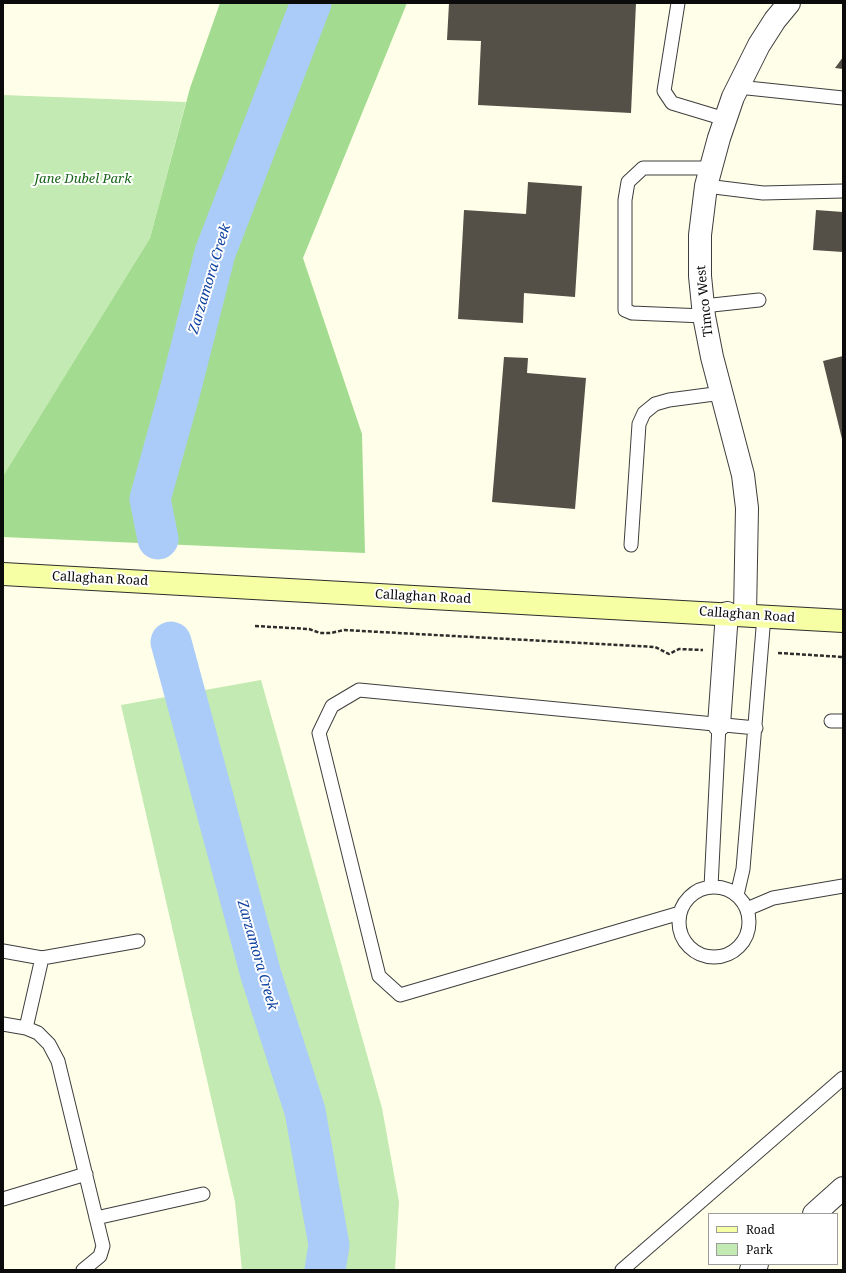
<!DOCTYPE html>
<style>
body{margin:0}
#map{position:relative;width:846px;height:1273px;overflow:hidden;background:#ffffe9;font-family:"Noto Serif",serif}
canvas{display:block}
.frame{position:absolute;inset:0;border:4px solid #0b0b0b;pointer-events:none}
.legend{position:absolute;left:708px;top:1213px;width:130px;height:52px;box-sizing:border-box;background:#fff;border:1px solid #9d9d9d;margin:0;padding:5px 7px;list-style:none;font-size:12px;color:#0b0b0b}
.legend li{display:flex;align-items:center;gap:8px;height:20px}
.legend b{width:20px;border:1px solid #9d9d9d}
</style>
<div id="map">
<canvas width="846" height="1273"></canvas>
<div class="frame"></div>
<ul class="legend">
<li><b style="height:5px;background:#f6ffa4"></b>Road</li>
<li><b style="height:11px;background:#c3eab2"></b>Park</li>
</ul>
</div>
<script>
const g = document.querySelector('canvas').getContext('2d');
g.lineJoin = 'round';
function fillPath(path, color) {
  g.fillStyle = color;
  g.fill(path, 'evenodd');
}
function poly(rows) {
  const path = new Path2D();
  for (const r of rows) {
    if (r.length === 3) {
      path.moveTo(r[0] + r[2], r[1]);
      path.arc(r[0], r[1], r[2], 0, 2 * Math.PI);
      continue;
    }
    path.moveTo(r[0], r[1]);
    for (let i = 2; i < r.length; i += 2) path.lineTo(r[i], r[i + 1]);
  }
  return path;
}
function strokePath(path, color, width, dash) {
  g.strokeStyle = color;
  g.lineWidth = width;
  g.lineCap = dash ? 'butt' : 'round';
  g.setLineDash(dash || []);
  g.stroke(path);
}
function label(font, color, halo, rows, align = 'center') {
  g.font = font + ' "Noto Serif",serif';
  g.lineWidth = 4;
  g.setLineDash([]);
  g.textBaseline = 'middle';
  g.strokeStyle = halo;
  g.fillStyle = color;
  for (const [text, x, y, turn = 0] of rows) {
    g.save();
    g.translate(x, y);
    g.rotate((+turn || 0) * Math.PI / 180);
    g.textAlign = isNaN(turn) ? turn : align;
    if (halo) g.strokeText(text, 0, 0);
    g.fillText(text, 0, 0);
    g.restore();
  }
}
fillPath(poly([
 [3,95,186,102,150,238,3,476],
 [261,680,382,1108,399,1202,395,1270,242,1270,235,1202,121,705]
]), '#c3eab2');
fillPath(poly([
 [220,3,407,3,303,258,362,434,365,553,3,537,3,476,150,238,190,88]
]), '#a3dc90');
strokePath(poly([
 [158,539,150,499,180,391,215,253,311,3],
 [171,642,261,975,305,1111,329,1245,325,1270]
]), '#abccf9', 41);
fillPath(poly([
 [449,3,636,3,631,113,478,105,481,41,447,40],
 [843,57,843,69,835,68],
 [528,182,582,186,575,297,524,293,523,323,458,319,464,210,526,214],
 [816,210,843,212,843,252,813,250],
 [843,356,843,439,842,439,823,361],
 [504,357,528,358,527,373,586,378,575,509,492,502]
]), '#544f47');
const lane = poly([
 [678,3,664,91,672,103,725,119],
 [738,87,843,98],
 [706,186,763,193,843,191],
 [703,306,759,300],
 [704,316,632,313,625,310,625,200,628,182,643,168,711,168],
 [631,545,639,424,644,413,655,404,669,400,722,393],
 [831,721,843,721],
 [714,922,35],
 [711,887,719,725],
 [737,895,743,869,764,616],
 [747,909,773,898,843,886],
 [680,913,400,995,379,976,319,733,332,706,359,690,756,728],
 [3,951,42,958,26,1028],
 [42,958,138,941],
 [3,1024,26,1028,38,1033,49,1044,58,1061,103,1246,100,1256,83,1270],
 [3,1199,86,1174],
 [96,1218,203,1194],
 [622,1270,843,1078]
]);
const street = poly([
 [745,614,747,508,743,475,712,357,704,316,700,276,700,235,706,186,719,138,733,97,759,45,775,20,789,3],
 [719,725,727,613],
 [814,1214,843,1188],
 [751,1270,757,1264]
]);
const secondary = poly([
 [3,574,843,621]
]);
strokePath(lane, '#3e3e3e', 15);
strokePath(street, '#3e3e3e', 24);
strokePath(secondary, '#2d2d2d', 24);
strokePath(poly([
 [255,626,309,629,320,633,331,633,344,630,655,647,669,654,679,649,703,650],
 [778,653,843,657]
]), '#2d2d2d', 2.5, [4, 2]);
strokePath(lane, '#fff', 13);
strokePath(street, '#fff', 22);
strokePath(secondary, '#f6ffa4', 22);
label('italic 13px', '#19651a', '#fff', [
 ["Jane Dubel Park",83,179]
]);
label('13px', '#0b0b0b', '#fff', [
 ["Timco West",705,301,-96],
 ["Callaghan Road",100,579,3],
 ["Callaghan Road",423,597,3],
 ["Callaghan Road",747,615,4]
]);
label('italic 14px', '#1043a1', '#fff', [
 ["Zarzamora Creek",210,279,-73],
 ["Zarzamora Creek",257,955,74]
]);
</script>
